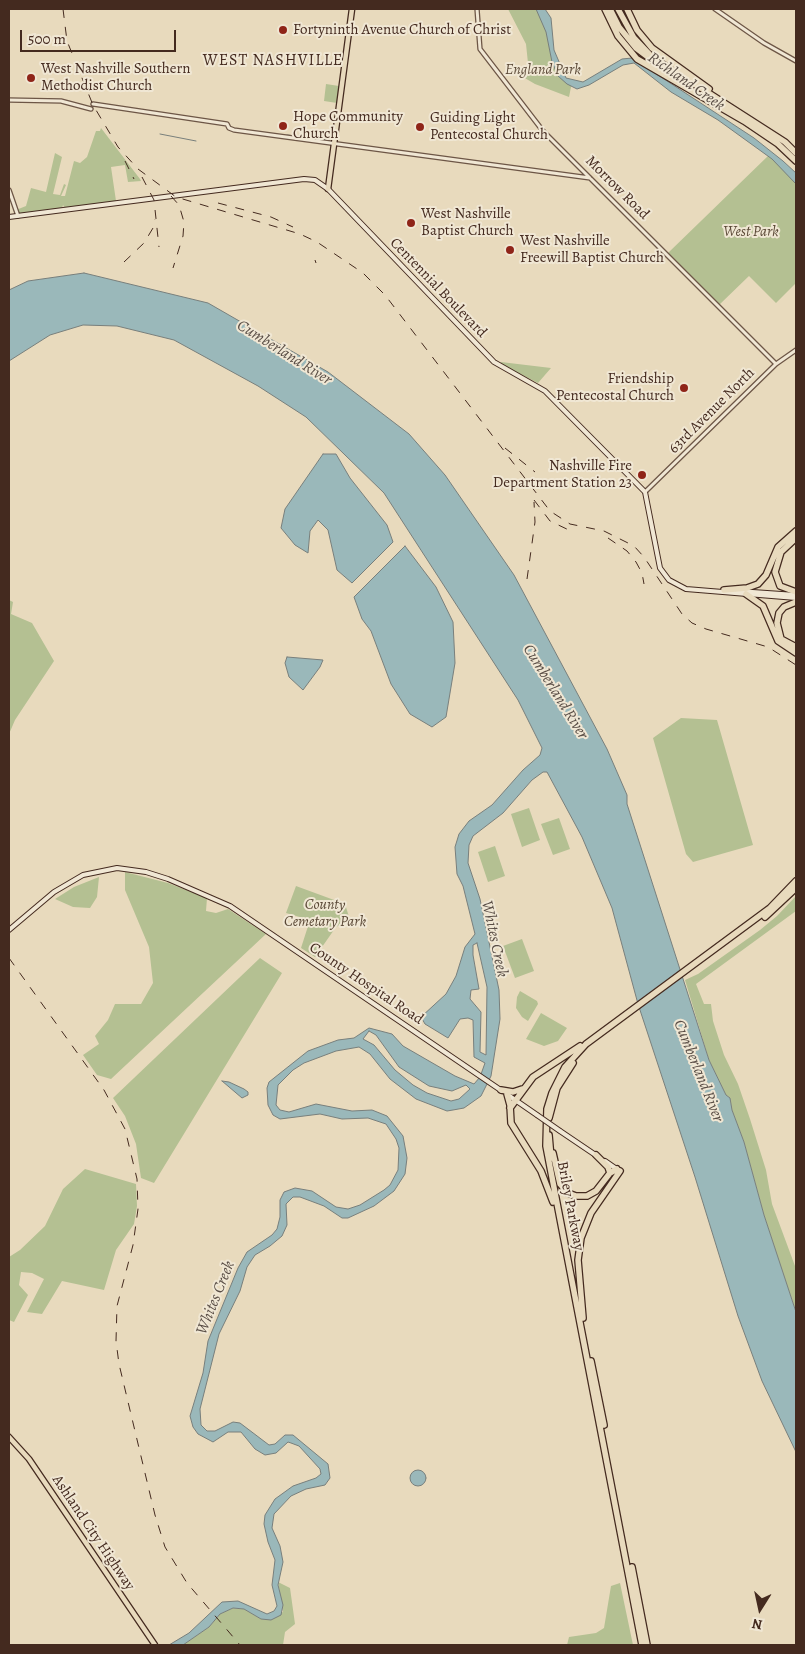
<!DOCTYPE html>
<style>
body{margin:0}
#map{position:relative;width:805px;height:1654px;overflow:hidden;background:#e8dabd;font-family:Alegreya,serif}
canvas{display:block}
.frame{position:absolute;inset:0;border:10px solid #442a1f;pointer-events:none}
.north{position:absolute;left:735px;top:1584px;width:50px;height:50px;-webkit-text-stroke:4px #f0e7d4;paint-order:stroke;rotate:190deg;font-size:14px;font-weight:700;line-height:20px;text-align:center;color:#442a1f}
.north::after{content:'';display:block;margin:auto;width:18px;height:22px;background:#442a1f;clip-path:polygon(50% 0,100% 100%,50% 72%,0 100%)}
.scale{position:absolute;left:20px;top:30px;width:156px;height:22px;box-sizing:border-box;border:2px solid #442a1f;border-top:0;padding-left:6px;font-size:15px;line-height:18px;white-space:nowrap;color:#442a1f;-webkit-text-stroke:4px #f0e7d4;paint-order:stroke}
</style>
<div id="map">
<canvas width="805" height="1654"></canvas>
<div class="frame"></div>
<div class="north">N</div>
<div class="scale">500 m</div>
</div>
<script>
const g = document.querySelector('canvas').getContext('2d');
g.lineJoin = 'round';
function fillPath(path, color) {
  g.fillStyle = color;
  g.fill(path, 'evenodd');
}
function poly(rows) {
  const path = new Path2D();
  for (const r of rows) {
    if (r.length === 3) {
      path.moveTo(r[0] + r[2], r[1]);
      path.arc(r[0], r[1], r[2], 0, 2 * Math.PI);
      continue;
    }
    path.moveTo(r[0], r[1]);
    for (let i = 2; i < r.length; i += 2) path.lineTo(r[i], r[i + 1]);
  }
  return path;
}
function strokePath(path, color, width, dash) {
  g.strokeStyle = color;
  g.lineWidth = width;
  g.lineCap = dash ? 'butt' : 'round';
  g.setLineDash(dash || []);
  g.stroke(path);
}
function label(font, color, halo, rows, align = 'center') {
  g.font = font + ' Alegreya,serif';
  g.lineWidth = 4;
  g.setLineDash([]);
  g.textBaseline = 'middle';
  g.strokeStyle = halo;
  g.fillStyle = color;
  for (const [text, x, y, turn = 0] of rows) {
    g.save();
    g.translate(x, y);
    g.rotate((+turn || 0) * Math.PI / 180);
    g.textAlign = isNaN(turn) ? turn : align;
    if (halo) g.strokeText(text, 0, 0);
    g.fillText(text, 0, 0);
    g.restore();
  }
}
fillPath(poly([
 [508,9,543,9,557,63,565,77,572,82,569,97,535,84,523,77,528,63,526,44],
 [326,84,339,86,337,103,324,101],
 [101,128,140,179,141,181,128,182,125,165,111,167,116,201,127,200,65,208,63,205,61,211,18,216,16,210,26,206,31,188,46,192,55,153,62,157,53,194,60,195,64,184,66,185,61,196,65,196,74,161,80,163,87,157,96,131,100,131],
 [769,155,796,181,796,283,776,303,749,276,719,305,668,253],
 [501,362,551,368,538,383,500,364],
 [9,600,13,602,11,614,32,623,54,661,15,720,9,734],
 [681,718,717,720,753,845,693,862,686,854,653,738],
 [529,808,540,840,522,847,511,814],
 [559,818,570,849,553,855,541,824],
 [495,846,505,876,488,882,478,852],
 [125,872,168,883,207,898,206,911,216,913,228,909,266,934,111,1079,97,1075,83,1055,99,1044,95,1036,108,1020,115,1004,141,1004,153,983,149,947,125,890],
 [99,877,97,897,90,908,73,907,55,899,74,887],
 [296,886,345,904,350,920,336,927,315,957,301,948,310,920,286,913],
 [796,896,796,911,696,984,704,1004,711,1004,713,1021,724,1055,738,1084,750,1119,766,1170,772,1204,795,1266,796,1312,764,1215,744,1142,732,1110,730,1098,726,1095,709,1060,685,980,698,974,760,930,777,916],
 [522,939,534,971,515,978,503,946],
 [260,958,282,973,154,1183,141,1178,136,1144,125,1116,113,1098],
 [520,991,537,1001,538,1004,528,1021,522,1017,516,1008,517,997],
 [541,1013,567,1028,558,1041,544,1046,526,1039],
 [85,1169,136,1184,137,1206,134,1224,116,1250,104,1290,62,1281,42,1314,27,1312,44,1279,32,1273,21,1272,19,1285,28,1295,14,1322,9,1320,9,1257,20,1250,45,1226,63,1189],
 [278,1582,290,1588,295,1624,285,1632,283,1645,183,1645,209,1627,220,1614,233,1608,244,1609,261,1619,283,1612],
 [620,1583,633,1645,567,1645,569,1637,596,1633,604,1628,611,1586]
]), '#b4c092');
const water = poly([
 [536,9,545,9,551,18,554,50,566,78,583,82,622,59,632,58,754,138,783,161,796,173,796,184,772,159,718,120,671,92,634,63,623,65,589,85,577,89,567,84,558,76,552,62,546,32,536,9],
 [84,273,208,303,328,372,409,434,445,475,514,575,607,749,627,795,627,804,709,1060,726,1095,730,1098,732,1110,744,1142,764,1215,796,1312,796,1452,762,1381,738,1316,695,1177,638,1004,612,908,582,837,547,772,543,772,532,780,503,813,473,836,469,845,468,863,480,899,499,990,500,1019,491,1076,481,1096,464,1108,453,1110,447,1111,416,1099,390,1079,370,1054,359,1047,336,1051,304,1063,293,1070,278,1085,276,1105,280,1110,289,1112,316,1104,352,1111,372,1110,387,1116,403,1136,407,1158,405,1174,394,1191,374,1206,348,1218,342,1218,324,1206,300,1197,293,1197,286,1204,287,1225,282,1236,270,1246,255,1255,247,1267,240,1291,219,1334,200,1409,201,1425,207,1431,215,1431,233,1422,240,1423,269,1445,275,1444,285,1435,293,1435,328,1464,330,1478,325,1485,306,1489,291,1496,274,1514,272,1528,280,1546,283,1562,278,1585,283,1605,281,1615,271,1620,261,1619,244,1609,233,1608,220,1614,209,1627,183,1645,169,1645,189,1633,222,1602,238,1601,267,1614,274,1611,277,1606,272,1585,275,1560,268,1542,264,1524,265,1515,275,1499,293,1486,316,1478,321,1474,320,1469,299,1446,291,1443,288,1442,276,1453,265,1455,255,1449,241,1432,228,1432,213,1442,198,1434,193,1427,190,1416,203,1373,208,1341,238,1268,247,1252,272,1235,277,1229,280,1217,280,1200,284,1192,295,1188,312,1191,336,1207,348,1209,360,1205,384,1190,390,1185,398,1170,399,1148,396,1139,386,1124,368,1118,342,1119,320,1114,280,1119,273,1115,268,1105,267,1088,269,1082,308,1051,338,1040,354,1038,369,1028,392,1034,403,1046,455,1076,474,1084,480,1077,485,1063,474,1057,473,1020,468,1018,460,1019,448,1038,425,1024,421,1017,446,994,456,976,465,947,475,934,463,886,457,874,455,847,459,834,469,821,492,805,523,770,540,755,542,748,518,700,384,493,306,417,258,386,174,340,117,326,83,325,50,335,9,361,9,290,28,281,84,273],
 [477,943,487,987,486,1055,480,1052,481,1012,470,999,471,990,479,989,473,955,473,945,477,943],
 [369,1031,376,1035,399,1067,429,1086,452,1091,466,1085,470,1089,459,1099,451,1101,427,1093,413,1085,395,1070,374,1045,363,1039,369,1031],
 [323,454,336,454,350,478,387,525,393,542,352,583,337,570,328,530,318,520,310,531,308,553,295,545,281,528,285,509,323,454],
 [405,546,436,587,453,622,455,663,446,717,432,727,410,714,391,684,371,631,362,619,354,597,405,546],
 [287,657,323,660,320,667,303,690,289,677,285,663,287,657],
 [222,1081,229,1082,244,1089,248,1092,248,1095,242,1098,222,1081],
 [418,1478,8]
]);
fillPath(water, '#9ab8ba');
strokePath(water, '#787f7c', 1);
strokePath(poly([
 [160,134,196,141],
 [287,135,329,140]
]), '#787f7c', 1);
const tertiary = poly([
 [477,9,480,49,543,131,776,364],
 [715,9,764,43,796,61],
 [9,100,61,101,91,109],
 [93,104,227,124,229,128,234,130,590,178],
 [9,190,18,216],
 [645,492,776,364,796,350]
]);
const secondary = poly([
 [9,217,304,179,315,180,328,189,494,362,545,391,645,492,660,568,669,580,686,589,796,598],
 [738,591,796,595],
 [9,930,54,892,83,875,117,868,146,872,168,879,230,906,502,1091],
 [508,1095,537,1115],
 [560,1131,597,1156],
 [605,1161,618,1170]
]);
const primary = poly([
 [328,189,352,9],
 [9,1437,29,1459,155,1645]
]);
const motorway = poly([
 [605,9,618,36,637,59,744,121,778,144,796,161],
 [610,9,619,27,636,48,676,78],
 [618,9,634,38,651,56,785,142,796,153],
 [627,9,637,30,652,48,709,89],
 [796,538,781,552,775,572,780,586,796,592],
 [724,590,747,588,758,584,766,575,778,547,796,531],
 [746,594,763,606,778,641,796,653],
 [796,602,784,607,779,613,777,623,781,639,796,647],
 [765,917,796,888],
 [501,1090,513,1092,522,1089],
 [507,1094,510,1105,511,1123,541,1171,553,1202],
 [510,1108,533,1077,580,1046],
 [549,1118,557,1088,573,1063],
 [549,1135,551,1158],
 [553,1153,560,1184,568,1193,576,1196,587,1196,596,1191,610,1173,617,1169],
 [596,1155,608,1167,610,1173],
 [583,1318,578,1260,581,1238,591,1213,620,1171],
 [591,1361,604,1425],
 [632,1567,647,1645],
 [642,1645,546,1146,547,1109,552,1093,565,1067,586,1044,770,908,796,881]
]);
strokePath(tertiary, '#6d5646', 5.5);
strokePath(secondary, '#442a1f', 6);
strokePath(primary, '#442a1f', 7);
strokePath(motorway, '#442a1f', 8);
strokePath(tertiary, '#f0e7d4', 3);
strokePath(secondary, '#f0e7d4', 4);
strokePath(primary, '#e8dabd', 4.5);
strokePath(motorway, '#e8dabd', 5.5);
strokePath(poly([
 [63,9,67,41,93,105,118,147,138,169,176,197,300,234,317,242,363,273,385,295,550,511,570,524,604,531,634,546,644,557,682,614,692,623,706,629,768,647,796,665],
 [125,161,134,179],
 [142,177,154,200,159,247],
 [171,196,179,205,184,222,183,236,173,268],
 [218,203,271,217,293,227],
 [315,260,316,263],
 [124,262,144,243,153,228,155,219],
 [505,448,535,472],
 [534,500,550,521,573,532],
 [608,538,627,551,636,562,642,573,644,584],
 [527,579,535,522,534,502],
 [9,958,104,1090,125,1129,137,1179,138,1209,133,1245,117,1306,116,1341,119,1364,155,1515,165,1547,187,1583,240,1645]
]), '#442a1f', 1, [9, 9]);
const secondaryBridge = poly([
 [537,1115,560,1131]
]);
strokePath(secondaryBridge, '#442a1f', 6, []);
strokePath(secondaryBridge, '#f0e7d4', 4);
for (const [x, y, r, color] of [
 [283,30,5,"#8f2418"],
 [31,78,5,"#8f2418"],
 [283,126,5,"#8f2418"],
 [420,127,5,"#8f2418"],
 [411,223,5,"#8f2418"],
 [510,250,5,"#8f2418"],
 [684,388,5,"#8f2418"],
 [642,475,5,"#8f2418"]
]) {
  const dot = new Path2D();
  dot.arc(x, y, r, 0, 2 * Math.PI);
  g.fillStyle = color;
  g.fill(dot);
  strokePath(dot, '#f0e7d4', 2);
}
label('15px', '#442a1f', '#f0e7d4', [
 ["Fortyninth Avenue Church of Christ",293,30],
 ["West Nashville Southern",41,69],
 ["Methodist Church",41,86],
 ["Hope Community",293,117],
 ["Church",293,134],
 ["Guiding Light",430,118],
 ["Pentecostal Church",430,135],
 ["West Nashville",421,214],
 ["Baptist Church",421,231],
 ["West Nashville",520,241],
 ["Freewill Baptist Church",520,258],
 ["Friendship",674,379,"right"],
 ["Pentecostal Church",674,396,"right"],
 ["Nashville Fire",632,466,"right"],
 ["Department Station 23",632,483,"right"]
], 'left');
label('italic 15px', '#5a4836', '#f0e7d4', [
 ["England Park",543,70],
 ["West Park",751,232],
 ["County",325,905],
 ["Cemetary Park",325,922]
]);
label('15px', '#442a1f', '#f0e7d4', [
 ["Morrow Road",617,188,45],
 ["Centennial Boulevard",438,288,46],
 ["63rd Avenue North",712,411,-45],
 ["County Hospital Road",366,984,34],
 ["Briley Parkway",570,1206,79],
 ["Ashland City Highway",93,1533,56]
]);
g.letterSpacing = '1px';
label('16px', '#442a1f', '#f0e7d4', [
 ["WEST NASHVILLE",273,61]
]);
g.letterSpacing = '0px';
label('italic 16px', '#5a4e46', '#f0e7d4', [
 ["Richland Creek",686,82,35],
 ["Cumberland River",284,353,32],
 ["Cumberland River",555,692,58],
 ["Whites Creek",494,939,78],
 ["Cumberland River",698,1071,68],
 ["Whites Creek",216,1298,-68]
]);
</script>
